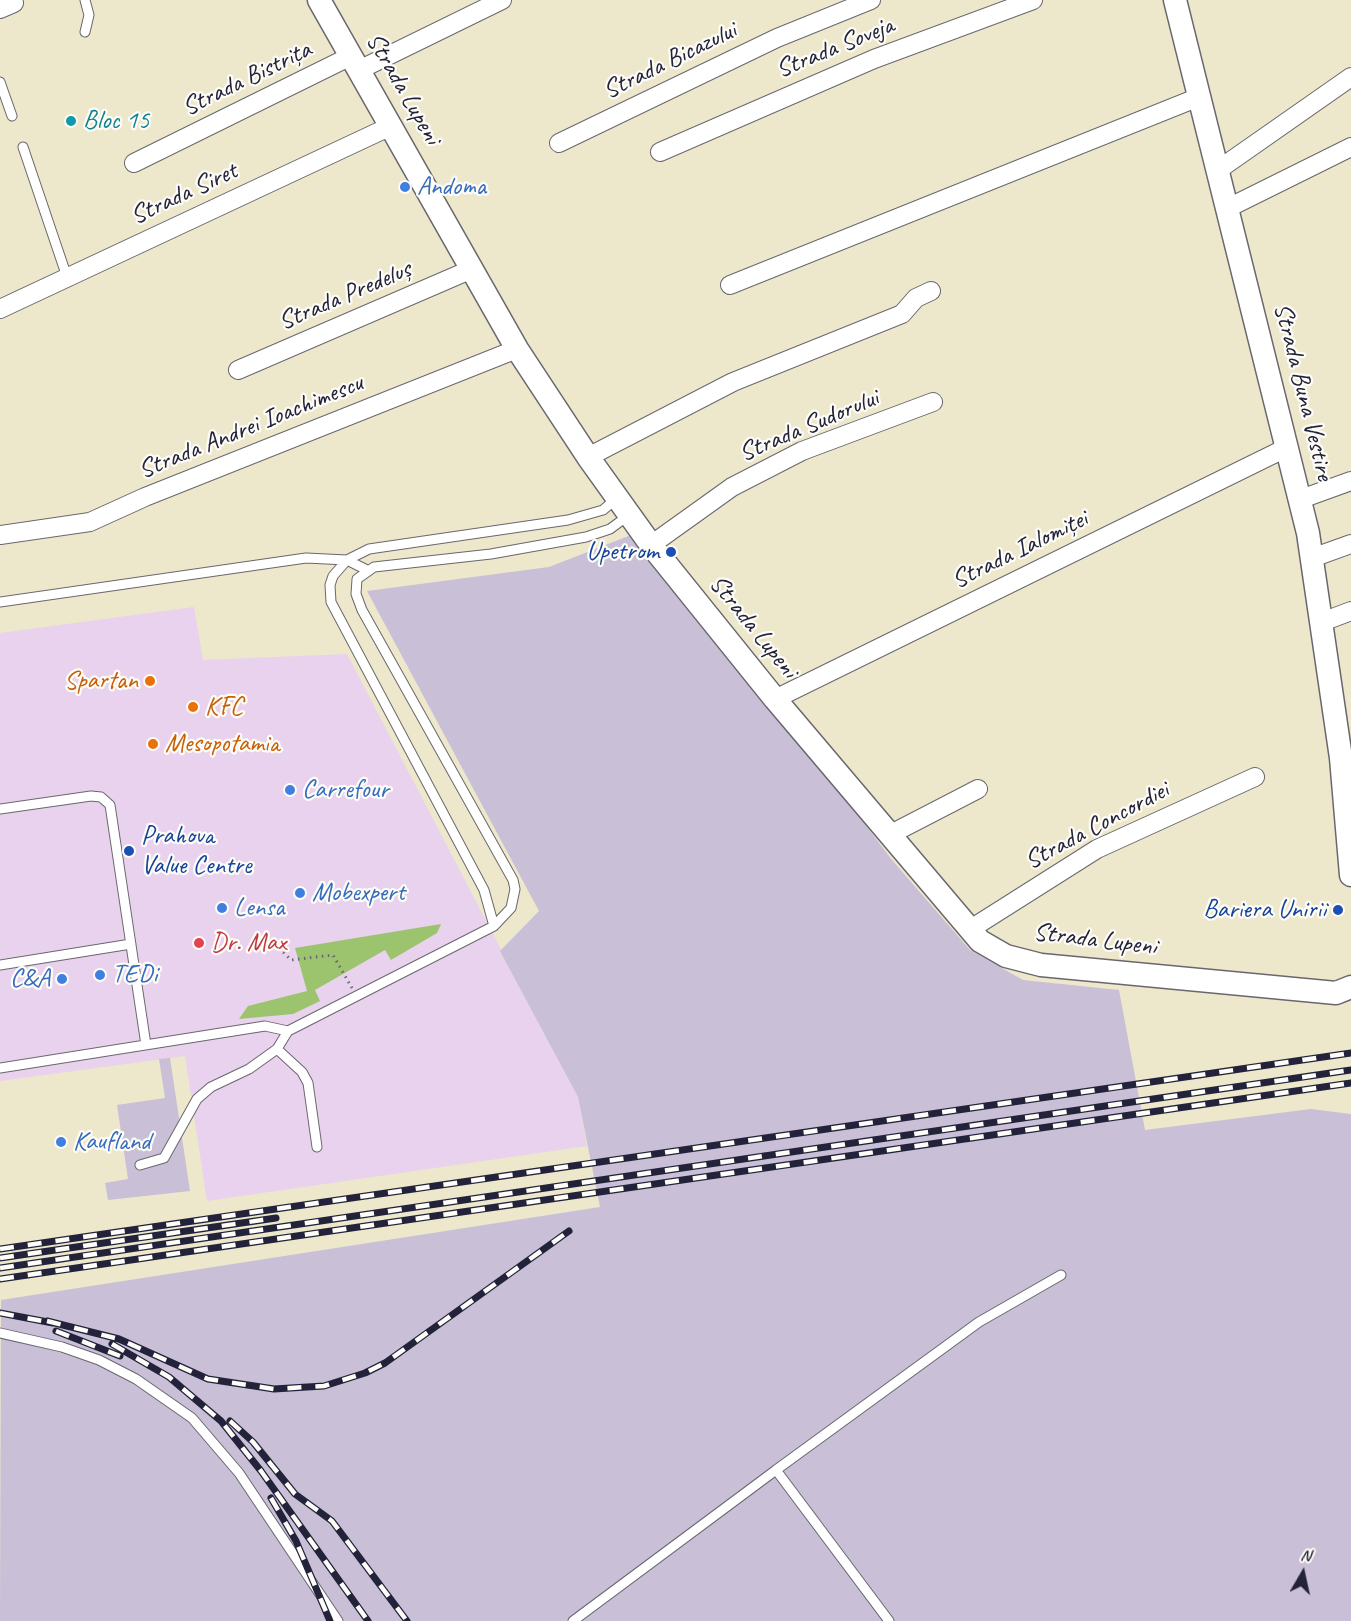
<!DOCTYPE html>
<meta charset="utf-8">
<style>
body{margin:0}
#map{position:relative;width:1351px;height:1621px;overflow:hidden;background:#ede7cb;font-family:Caveat,sans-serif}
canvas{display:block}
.north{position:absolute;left:1273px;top:1543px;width:60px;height:60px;-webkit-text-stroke:4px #fdfcf7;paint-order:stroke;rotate:9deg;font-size:16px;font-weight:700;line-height:24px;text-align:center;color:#22223b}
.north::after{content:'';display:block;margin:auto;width:21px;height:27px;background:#22223b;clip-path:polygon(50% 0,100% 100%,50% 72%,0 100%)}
</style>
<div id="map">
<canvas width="1351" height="1621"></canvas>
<div class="north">N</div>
</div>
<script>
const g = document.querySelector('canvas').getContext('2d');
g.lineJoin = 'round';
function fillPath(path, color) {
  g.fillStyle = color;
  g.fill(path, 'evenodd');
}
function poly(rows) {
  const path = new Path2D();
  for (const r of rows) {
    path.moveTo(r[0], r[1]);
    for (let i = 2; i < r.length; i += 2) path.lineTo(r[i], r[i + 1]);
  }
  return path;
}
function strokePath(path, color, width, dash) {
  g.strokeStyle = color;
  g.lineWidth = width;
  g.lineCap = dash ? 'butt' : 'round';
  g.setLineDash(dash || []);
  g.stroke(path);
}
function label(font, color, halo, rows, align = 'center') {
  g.font = font + ' Caveat,sans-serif';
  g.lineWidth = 4.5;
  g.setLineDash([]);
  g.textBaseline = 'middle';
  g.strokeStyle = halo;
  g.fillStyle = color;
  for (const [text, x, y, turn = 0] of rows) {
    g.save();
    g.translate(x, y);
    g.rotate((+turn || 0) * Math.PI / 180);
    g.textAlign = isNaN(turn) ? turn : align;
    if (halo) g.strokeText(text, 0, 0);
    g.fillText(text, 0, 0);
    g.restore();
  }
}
fillPath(poly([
 [194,607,203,660,347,654,578,1097,587,1146,207,1201,185,1056,0,1081,0,633]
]), '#e9d2ed');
fillPath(poly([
 [631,535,806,746,892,860,970,950,1023,980,1119,990,1145,1130,1311,1109,1351,1114,1351,1621,0,1621,1,1300,600,1207,578,1097,500,951,539,911,367,591,549,567],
 [170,1058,190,1191,108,1200,105,1183,128,1179,117,1105,165,1098,159,1059]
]), '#c9bfd7');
fillPath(poly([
 [441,924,437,933,391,960,385,950,315,990,320,1001,293,1014,239,1019,248,1006,307,991,295,948]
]), '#9cc36e');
const service = poly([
 [85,0,89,15,85,32],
 [0,82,12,116],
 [23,147,67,277],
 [0,602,306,558,347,560,367,570],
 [0,809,91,796,101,797,110,805,146,1045],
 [494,926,484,890,331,602,330,585,333,576,347,560,369,549,568,520,603,510,617,498],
 [0,965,131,944],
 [277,1049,302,1072,308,1083,317,1147],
 [0,1068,265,1026,288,1031],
 [140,1165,164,1158,197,1099,211,1087,249,1069,277,1049,288,1031,494,926,511,908,515,889,513,880,362,610,356,594,357,579,374,567,491,554,586,537,610,529,629,515],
 [0,1333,62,1347,99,1360,136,1379,192,1418,239,1473,338,1621],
 [776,1470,979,1322,1061,1275],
 [573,1621,776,1470,889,1621]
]);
const minor = poly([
 [0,9,14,3],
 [359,70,502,0],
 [559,143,777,38,871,0],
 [660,152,874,59,1033,0],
 [134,163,351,56],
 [1218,170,1351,77],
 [1228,208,1351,147],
 [730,285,1199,97],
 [0,309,391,126],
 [238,370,472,269],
 [588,457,733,382,902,314,916,298,931,291],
 [1301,499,1351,481],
 [0,535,90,522,145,497,517,349],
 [651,545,732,487,802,451,933,402],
 [1312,558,1351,544],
 [1322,622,1351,611],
 [775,699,1288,447],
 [891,834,978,789],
 [969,930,1097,849,1255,777]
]);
const tertiary = poly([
 [319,0,517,349,588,457,651,545,775,699,980,941,1006,956,1041,965,1336,993,1351,987],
 [1175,0,1308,533,1341,758,1351,875]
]);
strokePath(service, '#69676d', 11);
strokePath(minor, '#69676d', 20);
strokePath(tertiary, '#69676d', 25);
strokePath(poly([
 [279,948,291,960,333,955,352,988]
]), '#69676d', 3, [1.5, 4.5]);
strokePath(service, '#fff', 9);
strokePath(minor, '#fff', 18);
strokePath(tertiary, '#fff', 22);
const rail = poly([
 [0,1249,1351,1053],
 [0,1258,276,1218],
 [0,1268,1351,1070],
 [0,1279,1351,1083],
 [0,1313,53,1323],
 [47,1321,119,1339,208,1379,274,1389,324,1386,365,1373,385,1363,569,1231],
 [56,1331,120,1356],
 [112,1344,169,1377,221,1421,261,1471,368,1621],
 [230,1421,253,1442,295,1494,332,1521,407,1621],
 [271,1498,296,1541,330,1621]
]);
strokePath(rail, '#22223b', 7);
strokePath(rail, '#fdfcf7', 4.5, [14]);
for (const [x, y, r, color] of [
 [71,121,6,"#0f9aa8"],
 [405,187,6,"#3f7fe0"],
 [671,552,6,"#1a4fb4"],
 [150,681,6,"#e8710a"],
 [193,707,6,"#e8710a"],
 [153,744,6,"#e8710a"],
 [290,790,6,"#3f7fe0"],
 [129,851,6,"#1a4fb4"],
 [300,893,6,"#3f7fe0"],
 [222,908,6,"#3f7fe0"],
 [1338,910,6,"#1a4fb4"],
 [199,943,6,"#e0444e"],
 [100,975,6,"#3f7fe0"],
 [62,979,6,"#3f7fe0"],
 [61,1142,6,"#3f7fe0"]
]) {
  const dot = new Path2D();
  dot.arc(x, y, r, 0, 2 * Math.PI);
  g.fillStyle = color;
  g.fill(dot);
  strokePath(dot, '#fdfcf7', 2);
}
label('26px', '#22223b', '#fdfcf7', [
 ["Strada Soveja",835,48,-22],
 ["Strada Bicazului",670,61,-26],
 ["Strada Bistrița",247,79,-26],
 ["Strada Lupeni",403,89,60],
 ["Strada Siret",184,194,-25],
 ["Strada Predeluș",345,296,-23],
 ["Strada Buna Vestire",1303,392,76],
 ["Strada Sudorului",809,426,-23],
 ["Strada Andrei Ioachimescu",251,427,-22],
 ["Strada Ialomiței",1020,550,-26],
 ["Strada Lupeni",753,627,51],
 ["Strada Concordiei",1097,826,-28],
 ["Strada Lupeni",1095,940,7]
]);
label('26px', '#0d838f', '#fdfcf7', [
 ["Bloc 15",83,121]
], 'left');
label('26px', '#366cbe', '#fdfcf7', [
 ["Andoma",417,187],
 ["Carrefour",302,790],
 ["Mobexpert",312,893],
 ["Lensa",234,908],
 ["TEDi",112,975],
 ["C&A",50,979,"right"],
 ["Kaufland",73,1142]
], 'left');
label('26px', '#164399', '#fdfcf7', [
 ["Upetrom",659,552],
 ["Prahova",141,836,"left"],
 ["Value Centre",141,866,"left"],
 ["Bariera Unirii",1326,910]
], 'right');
label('26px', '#c56008', '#fdfcf7', [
 ["Spartan",138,681,"right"],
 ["KFC",205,707],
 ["Mesopotamia",165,744]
], 'left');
label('26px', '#be3a42', '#fdfcf7', [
 ["Dr. Max",211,943]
], 'left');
</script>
